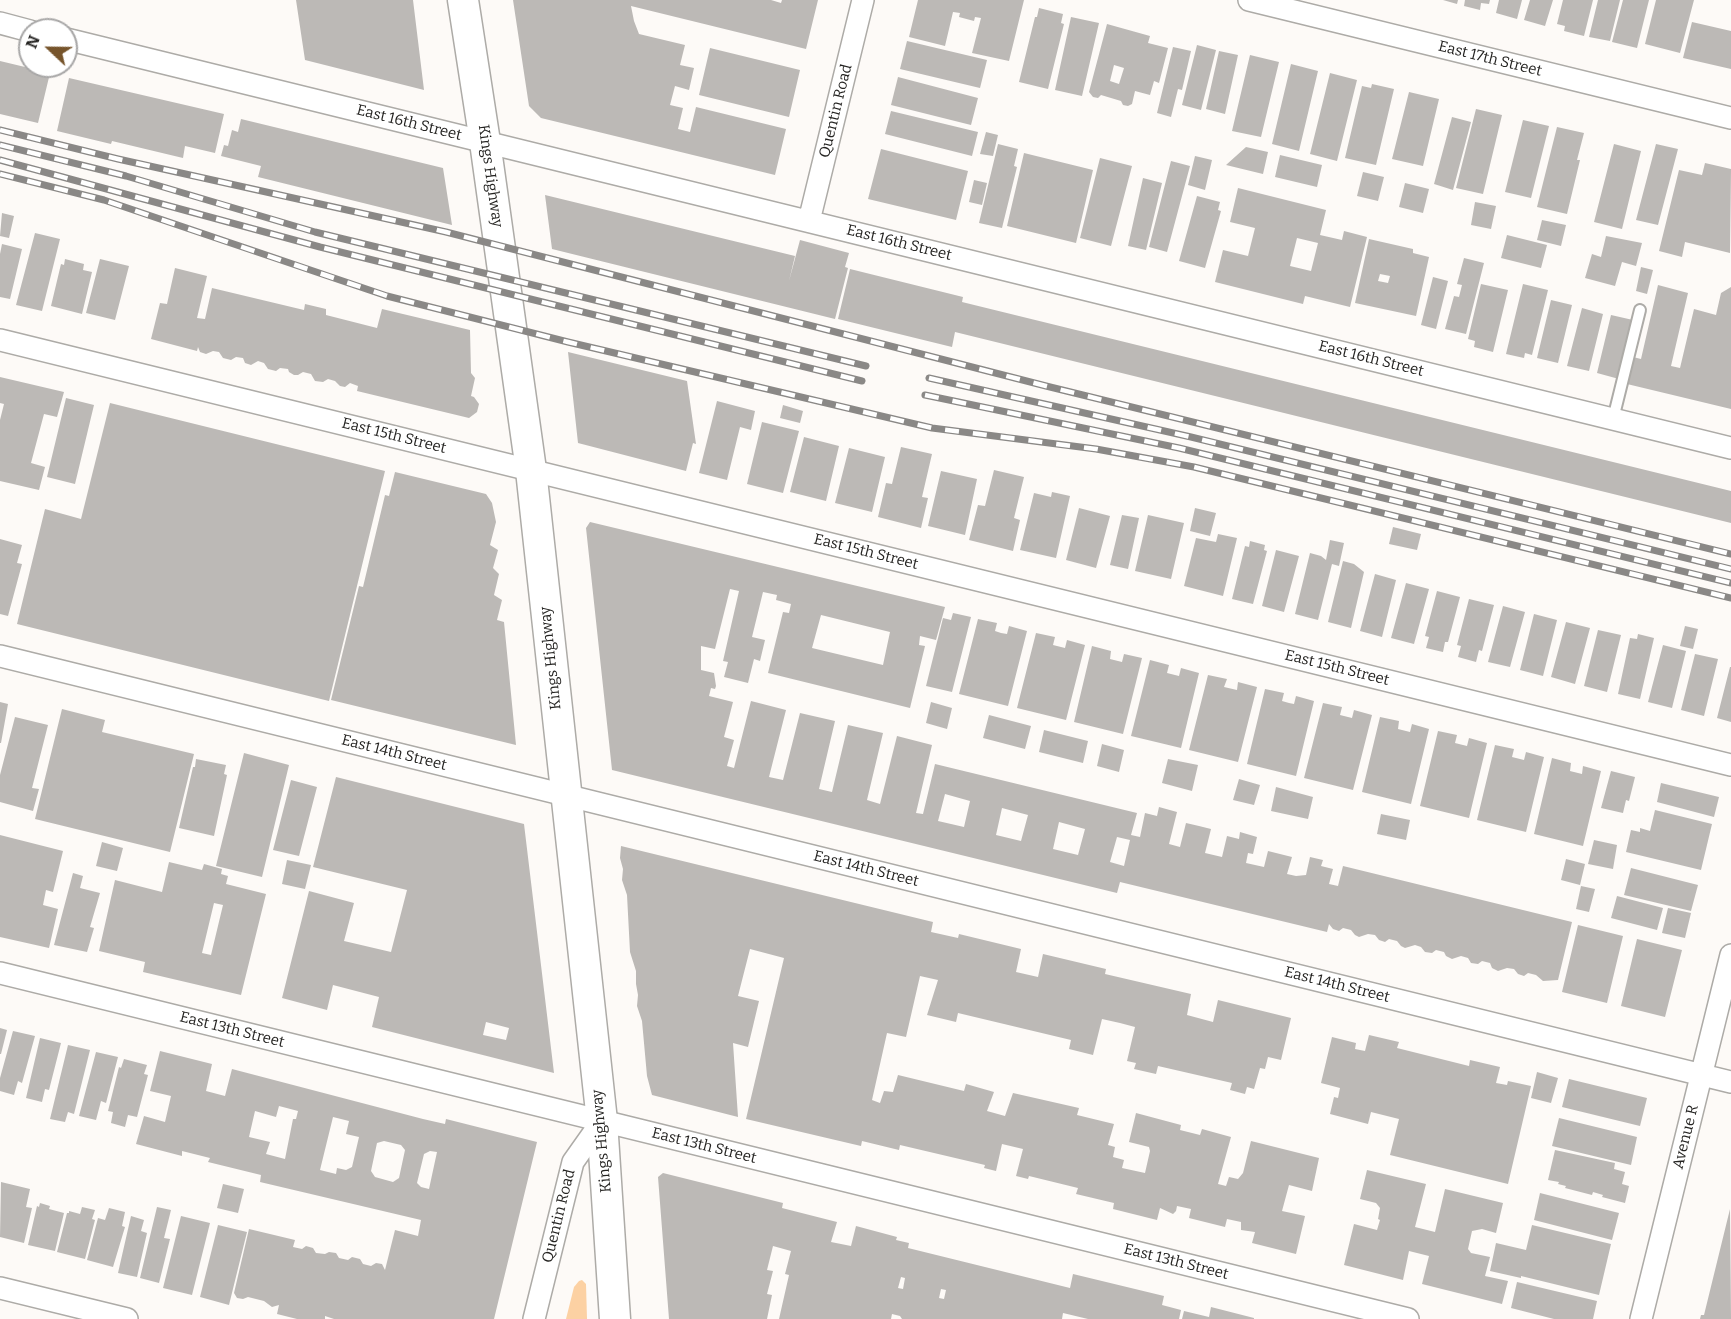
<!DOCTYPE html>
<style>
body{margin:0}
#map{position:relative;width:1731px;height:1319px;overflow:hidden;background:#fdfaf7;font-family:Bitter,serif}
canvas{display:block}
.north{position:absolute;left:18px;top:18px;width:60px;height:60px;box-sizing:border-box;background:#fff;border:2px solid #a8a7a7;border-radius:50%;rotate:292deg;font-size:16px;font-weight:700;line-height:24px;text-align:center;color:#252422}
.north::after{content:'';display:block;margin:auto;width:21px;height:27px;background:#76542b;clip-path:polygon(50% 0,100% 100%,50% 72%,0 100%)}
</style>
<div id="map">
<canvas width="1731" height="1319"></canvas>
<div class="north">N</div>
</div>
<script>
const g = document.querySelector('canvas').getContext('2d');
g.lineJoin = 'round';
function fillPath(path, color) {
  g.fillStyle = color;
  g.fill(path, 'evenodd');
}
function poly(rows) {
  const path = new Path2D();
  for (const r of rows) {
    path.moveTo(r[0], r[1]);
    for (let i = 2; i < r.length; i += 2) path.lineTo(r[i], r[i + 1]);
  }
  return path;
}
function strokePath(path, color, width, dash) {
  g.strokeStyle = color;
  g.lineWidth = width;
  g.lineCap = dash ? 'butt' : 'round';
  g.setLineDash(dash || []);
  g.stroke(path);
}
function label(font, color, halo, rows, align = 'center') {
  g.font = font + ' Bitter,serif';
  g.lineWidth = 4.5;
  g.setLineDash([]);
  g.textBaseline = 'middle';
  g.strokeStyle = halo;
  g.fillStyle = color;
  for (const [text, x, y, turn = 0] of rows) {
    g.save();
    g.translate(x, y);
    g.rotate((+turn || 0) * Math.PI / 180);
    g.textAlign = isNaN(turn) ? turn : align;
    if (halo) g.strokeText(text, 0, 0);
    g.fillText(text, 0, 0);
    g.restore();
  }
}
fillPath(poly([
 [582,1280,586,1284,587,1319,566,1319,574,1287,579,1281]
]), '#fcd1a3');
fillPath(poly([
 [296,0,413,0,424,90,305,60],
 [513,0,771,0,781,3,782,0,818,0,806,49,631,6,634,21,639,34,685,45,680,65,694,68,689,90,675,86,670,105,683,108,678,129,690,132,696,107,786,129,775,175,541,118,529,106],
 [918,0,1024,0,1009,61,972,53,981,18,975,17,974,21,959,17,960,13,953,12,945,46,909,37],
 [1443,0,1458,0,1457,4],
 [1465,0,1490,0,1489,4,1481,3,1480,10,1464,6],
 [1499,0,1522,0,1517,19,1496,13],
 [1530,0,1553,0,1545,26,1524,20],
 [1563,0,1593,0,1584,36,1564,31,1565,26,1557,24],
 [1598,0,1620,0,1610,41,1589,37],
 [1623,0,1649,0,1637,48,1612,42],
 [1656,0,1694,0,1680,53,1645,44],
 [1039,8,1063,14,1061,23,1064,24,1048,89,1019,82,1035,17,1037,17],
 [1071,17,1099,23,1082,96,1055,90],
 [1692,22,1731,31,1731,69,1683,58],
 [1107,24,1150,36,1148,43,1168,48,1159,83,1154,81,1150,95,1135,91,1132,104,1128,106,1123,105,1121,101,1101,95,1098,98,1093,97,1089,92],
 [1114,65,1124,68,1119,84,1110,81],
 [907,41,987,60,980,88,900,69],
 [1197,45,1216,50,1201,110,1182,105],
 [1173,47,1191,51,1182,90,1178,89,1171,117,1157,113],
 [710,48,800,70,789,117,699,95],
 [1219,51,1238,55,1225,114,1206,109],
 [1250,55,1279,62,1261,137,1232,131],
 [0,61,50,73,38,123,0,114],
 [1291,64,1318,71,1299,151,1272,144],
 [1330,73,1357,80,1337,161,1310,154],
 [898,77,978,98,971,125,891,105],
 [69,78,224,114,215,153,185,146,183,158,112,141,111,144,57,131],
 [1372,84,1394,89,1376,165,1345,158,1362,86,1371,88],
 [1409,92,1439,99,1423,166,1392,159],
 [1476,109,1502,115,1483,194,1456,188],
 [891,111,978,132,972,156,885,134],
 [1452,117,1471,122,1453,190,1434,184],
 [241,119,443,168,452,225,258,177,261,166,221,156,224,145,228,146,232,130,238,132],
 [1523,120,1549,126,1531,198,1505,192],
 [1557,127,1584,133,1577,160,1580,160,1567,214,1537,207],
 [986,132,998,135,993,156,980,154],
 [998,144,1018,149,1014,166,1017,167,1002,228,979,223],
 [1614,144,1641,151,1622,229,1594,222],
 [1656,144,1678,149,1658,225,1636,220],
 [1246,147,1268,152,1263,174,1226,165],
 [881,149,968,171,956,220,868,199],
 [1024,153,1093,170,1076,243,1007,226],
 [1280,155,1322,165,1317,187,1275,177],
 [1195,156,1212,160,1205,190,1188,185],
 [1100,158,1132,166,1111,246,1080,238],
 [1171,161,1190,166,1167,252,1149,247],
 [1705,163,1731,169,1730,253,1685,242,1682,257,1659,251,1679,170,1702,175],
 [1363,172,1384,177,1378,201,1357,196],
 [1143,178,1162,183,1146,250,1128,246],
 [974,180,987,183,982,205,969,202],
 [1405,183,1429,189,1423,213,1399,207],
 [1238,188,1326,210,1320,235,1342,240,1344,231,1367,237,1350,307,1305,296,1303,304,1215,282,1223,250,1248,256,1255,228,1230,222],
 [1297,238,1318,243,1311,271,1290,266],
 [545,195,795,256,789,281,800,240,849,253,845,267,848,268,835,319,552,249],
 [1197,196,1220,202,1218,210,1221,211,1205,268,1179,261],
 [1475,202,1496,206,1491,229,1471,225],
 [2,213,14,216,9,238,0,236],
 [1542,220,1566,225,1561,246,1537,240],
 [35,233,60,239,42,311,16,305],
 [1507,235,1547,245,1541,268,1501,258],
 [1606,236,1642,243,1636,266,1622,262,1615,286,1585,278,1592,254,1601,257],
 [1369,239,1413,249,1413,253,1429,257,1416,316,1355,303],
 [1380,274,1390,276,1388,283,1378,281],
 [2,244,22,249,10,299,0,297,0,254],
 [1464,258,1484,263,1466,334,1445,329,1454,296,1459,297,1462,285,1457,284],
 [65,259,84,264,83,270,92,272,82,314,51,306,61,264,64,265],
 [100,259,129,266,115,320,86,313],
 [1641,267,1653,270,1647,294,1636,291],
 [175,268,207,276,197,318,205,319,212,288,304,310,305,304,326,309,326,315,377,328,382,309,470,330,471,373,475,378,471,396,474,397,479,404,477,412,469,418,357,391,358,386,350,383,345,387,340,386,335,381,328,379,323,382,315,381,311,374,303,372,298,375,294,375,289,372,288,369,280,368,276,371,268,369,264,363,258,361,251,365,245,363,243,358,236,357,231,360,223,358,219,352,213,351,206,354,200,352,198,347,197,351,151,339,160,303,167,304],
 [850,269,963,297,962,302,1731,491,1731,523,955,332,952,347,838,319],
 [1433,277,1448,281,1436,329,1421,325],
 [1481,284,1508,290,1493,352,1474,347,1475,341,1468,339],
 [1523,284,1548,290,1532,355,1525,353,1524,358,1506,354],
 [1658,285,1688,293,1671,366,1680,368,1694,309,1716,315,1721,293,1731,287,1731,409,1627,384,1633,357,1641,359],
 [1551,300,1572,305,1558,363,1537,358],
 [1582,308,1603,314,1589,371,1567,366],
 [1611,315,1633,320,1619,379,1597,373],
 [568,352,687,381,696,444,693,443,686,471,578,443],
 [0,377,64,392,57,417,44,414,31,463,45,467,39,490,0,481,0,420,4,404,0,403],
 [66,398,94,405,75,484,47,477],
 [717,401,755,411,751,430,740,427,727,480,699,473],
 [110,403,385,471,329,701,17,624,45,509,81,519],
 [783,405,803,411,800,423,780,418],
 [762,422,799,431,783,493,747,484],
 [804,437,839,446,826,501,790,492],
 [901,447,932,454,922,497,928,498,921,528,878,517,886,483,892,484],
 [849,448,885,457,872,512,835,503],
 [994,470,1024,477,1014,518,1020,520,1013,551,969,540,978,505,985,506],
 [941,471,977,479,965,535,928,526],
 [395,472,486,494,492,503,496,522,490,545,498,550,493,568,499,574,494,595,502,600,497,620,504,622,516,745,331,700,359,586,363,587,385,495,389,496],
 [1052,492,1070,496,1056,558,1020,550,1034,493,1051,497],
 [1079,508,1110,516,1096,568,1066,560],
 [1195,508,1216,513,1210,536,1190,531],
 [1122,515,1139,518,1128,569,1110,565],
 [1148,515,1184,523,1171,579,1135,571],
 [590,522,945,607,936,640,920,636,919,645,925,646,910,708,768,673,783,612,789,613,791,604,776,600,777,595,763,592,752,637,765,640,760,661,754,659,748,683,724,677,728,662,723,661,739,591,730,589,715,649,701,646,701,670,714,673,716,686,715,689,711,688,709,696,733,702,724,737,734,740,727,766,734,768,751,701,786,710,769,777,783,780,800,713,835,721,819,789,832,792,848,725,883,733,867,800,880,804,897,736,932,745,916,813,923,814,935,764,1137,813,1131,835,1140,837,1145,813,1157,816,1159,807,1177,812,1169,844,1180,847,1186,823,1199,826,1211,829,1205,853,1222,857,1227,836,1239,839,1240,832,1257,837,1253,854,1248,853,1246,863,1264,867,1268,851,1292,857,1287,874,1296,876,1306,875,1310,857,1323,860,1321,866,1333,869,1329,884,1338,886,1343,866,1572,922,1558,980,1543,981,1536,975,1528,973,1524,976,1518,974,1514,969,1507,968,1498,971,1492,968,1490,963,1482,961,1478,964,1471,963,1468,958,1461,956,1452,959,1446,956,1444,952,1436,950,1432,953,1425,952,1421,947,1415,945,1405,948,1401,946,1397,941,1389,939,1385,942,1379,940,1375,935,1368,934,1359,937,1355,935,1351,930,1343,928,1339,931,1333,929,1329,924,1327,932,1120,882,1117,893,612,770,586,528],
 [821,615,890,632,883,665,812,648],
 [945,794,970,801,964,827,938,821],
 [1002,808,1028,815,1021,841,996,835],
 [1059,822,1085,829,1078,855,1053,849],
 [1117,837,1130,840,1124,866,1110,862],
 [1393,527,1421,534,1417,550,1389,544],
 [1218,534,1237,538,1223,596,1184,586,1196,538,1216,542],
 [0,539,22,545,17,563,22,564,8,616,0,614],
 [1330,540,1344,543,1339,566,1332,564,1318,620,1295,614,1310,553,1321,556,1326,560],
 [1250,541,1265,545,1264,550,1267,551,1253,604,1232,599,1245,546,1249,547],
 [1276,550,1299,556,1284,612,1262,606],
 [1343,561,1354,564,1364,572,1351,628,1328,622],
 [1375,574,1396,580,1382,637,1360,631],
 [1406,583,1429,589,1414,644,1391,638],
 [1437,591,1460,597,1448,642,1445,642,1443,652,1426,648,1429,637,1425,636],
 [1469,599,1494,605,1482,651,1479,650,1476,662,1458,657,1461,646,1457,645],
 [1503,606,1525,612,1510,667,1488,662],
 [953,613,971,617,952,692,926,686,943,618,951,620],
 [1534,614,1557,620,1543,676,1520,670],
 [978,619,997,623,995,631,1001,633,1007,634,1009,626,1027,631,1008,706,959,694],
 [1566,622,1590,628,1575,684,1551,677],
 [1685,626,1698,629,1693,649,1680,646],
 [1598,630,1621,635,1607,692,1584,686],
 [1036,633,1055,637,1053,645,1065,648,1067,640,1085,645,1066,720,1017,708],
 [1638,634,1654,638,1640,699,1618,694,1630,638,1637,639],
 [1663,645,1686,651,1672,708,1648,702],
 [1092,646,1111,651,1110,659,1122,662,1124,654,1142,658,1123,734,1074,722],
 [1695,654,1718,659,1704,716,1681,710],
 [1150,660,1169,665,1167,673,1179,676,1181,668,1199,673,1181,748,1131,736],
 [1730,667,1731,667,1731,722,1717,718],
 [1208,675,1227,679,1224,687,1237,690,1238,682,1257,687,1238,762,1189,750],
 [1265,689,1284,693,1282,701,1289,703,1294,704,1296,696,1314,701,1296,776,1247,764],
 [0,702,8,704,1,743,0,743],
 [931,702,952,708,947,729,926,723],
 [1323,703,1342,707,1340,715,1352,718,1354,710,1372,715,1353,790,1304,778],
 [62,709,105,720,102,732,194,754,170,852,35,819],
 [989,715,1031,726,1025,749,983,738],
 [15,717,48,725,32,788,39,789,33,811,0,802,0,775],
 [1380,717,1399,721,1398,729,1410,732,1412,724,1429,729,1411,804,1362,792],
 [1044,730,1088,741,1083,763,1039,752],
 [1438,731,1457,735,1455,743,1467,746,1469,738,1487,743,1469,818,1420,806],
 [1102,744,1124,750,1119,772,1097,766],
 [1495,745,1514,749,1512,757,1524,760,1526,752,1544,757,1526,832,1477,820],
 [244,753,289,765,262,877,216,866],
 [1552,758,1571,763,1570,771,1582,774,1583,766,1601,771,1583,846,1534,834],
 [196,759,226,765,224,774,227,775,214,836,179,828,193,767,195,767],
 [1168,759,1198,765,1192,791,1162,783],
 [1611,771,1635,777,1629,801,1626,800,1623,813,1601,808],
 [336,777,524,824,554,1073,372,1027,379,997,333,985,327,1010,282,998,309,891,354,903,344,941,391,952,407,890,313,867],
 [486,1022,509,1028,506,1040,483,1035],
 [1239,779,1260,785,1254,805,1233,800],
 [291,780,317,787,299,856,273,850],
 [1661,783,1719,797,1714,817,1657,802],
 [1276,787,1313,797,1308,819,1271,811],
 [1655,810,1712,824,1701,870,1626,852,1631,830,1640,832,1640,828,1650,831],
 [1381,814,1410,820,1406,840,1377,834],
 [0,835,63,851,53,892,46,890,43,905,58,909,49,948,0,937],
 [1594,840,1617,845,1613,869,1588,864],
 [102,842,123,848,117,871,96,866],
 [621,846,933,922,931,932,958,938,959,934,1021,949,1016,972,1038,977,1043,954,1106,969,1105,974,1191,994,1187,1015,1213,1022,1218,1000,1291,1018,1281,1060,1268,1057,1265,1069,1260,1068,1254,1089,1247,1087,1245,1094,1230,1090,1232,1083,1158,1066,1156,1074,1134,1069,1136,1063,1127,1061,1135,1027,1120,1023,1102,1019,1093,1055,1069,1049,1071,1040,958,1013,956,1022,927,1015,938,980,920,976,906,1037,887,1033,872,1100,880,1103,884,1091,893,1092,898,1075,964,1091,966,1084,994,1092,987,1111,1005,1116,1013,1093,1079,1108,1077,1115,1114,1124,1108,1145,1115,1147,1113,1157,1124,1160,1122,1168,1145,1173,1150,1151,1149,1147,1129,1142,1136,1113,1181,1125,1180,1130,1200,1135,1202,1129,1231,1137,1218,1184,1226,1186,1229,1177,1238,1179,1243,1173,1251,1141,1319,1158,1312,1191,1289,1185,1282,1211,1305,1216,1296,1254,1252,1243,1255,1232,1241,1230,1241,1222,1227,1219,1225,1227,1189,1218,1191,1209,1177,1206,1176,1211,1173,1214,1160,1208,1157,1220,1113,1209,1114,1203,1076,1194,1078,1188,1029,1176,1028,1179,1016,1176,1023,1149,1002,1144,996,1171,984,1168,985,1165,900,1145,899,1150,862,1141,861,1146,746,1119,784,958,750,949,738,996,759,1001,748,1047,733,1043,738,1117,652,1095,647,1076,642,1021,637,1006,638,995,636,984,636,971,630,952,627,895,622,880,623,869,620,858],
 [1566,859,1585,864,1580,885,1561,880],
 [287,860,311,865,305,889,282,884],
 [169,862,202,870,204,864,222,869,221,874,228,876,226,884,266,894,241,995,143,972,145,962,99,951,115,880,162,892],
 [214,903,223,905,211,955,202,953],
 [1631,868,1698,885,1691,911,1624,895],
 [73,873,83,876,80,888,100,893,90,927,94,928,87,952,54,945],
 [1581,886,1595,889,1589,912,1576,909],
 [1617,896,1663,908,1657,930,1611,918],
 [1668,908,1691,913,1685,938,1662,933],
 [1578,925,1623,936,1607,1003,1562,992],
 [1637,939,1682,950,1665,1017,1621,1006],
 [0,1028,7,1030,1,1054,0,1054],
 [13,1031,35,1036,22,1083,18,1081,14,1095,0,1091,0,1078],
 [1369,1035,1399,1042,1397,1048,1469,1066,1470,1060,1500,1067,1496,1083,1507,1085,1508,1081,1531,1086,1508,1184,1390,1155,1399,1119,1371,1112,1368,1124,1330,1114,1334,1097,1338,1098,1340,1088,1321,1083,1332,1037,1356,1043,1355,1049,1365,1051],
 [40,1038,61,1043,49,1090,45,1089,42,1102,26,1098],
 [68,1045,90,1050,74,1114,68,1112,65,1122,50,1119],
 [160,1051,212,1064,206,1091,225,1096,232,1069,423,1119,445,1124,446,1119,537,1142,494,1319,334,1319,325,1316,325,1319,297,1319,277,1314,279,1305,272,1307,264,1301,248,1297,243,1299,237,1298,234,1293,249,1229,295,1240,293,1247,302,1249,306,1246,313,1248,316,1253,325,1254,329,1252,336,1253,339,1258,348,1260,352,1257,360,1259,363,1264,371,1266,376,1263,382,1264,385,1270,395,1230,418,1236,421,1220,260,1182,261,1175,208,1162,210,1158,182,1151,182,1156,136,1144,144,1116,165,1122,171,1096,150,1091],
 [279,1106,298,1111,296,1119,293,1119,285,1159,266,1154,270,1142,249,1137,255,1111,276,1117],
 [333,1117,349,1121,346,1134,359,1137,352,1167,346,1170,337,1168,336,1174,320,1170],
 [384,1141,401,1145,405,1150,399,1178,393,1182,375,1177,371,1171,377,1143],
 [430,1151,437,1152,429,1189,421,1187,417,1183,424,1154],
 [96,1052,118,1057,106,1103,101,1101,96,1120,79,1116],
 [124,1059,147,1065,144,1074,148,1075,137,1117,128,1115,125,1127,111,1123,113,1112,108,1111,119,1067,121,1068],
 [1537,1072,1558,1078,1551,1103,1531,1098],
 [1569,1079,1647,1098,1640,1126,1562,1107],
 [1559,1118,1637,1137,1631,1165,1552,1146],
 [1555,1150,1615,1163,1614,1169,1625,1172,1622,1184,1629,1186,1625,1203,1602,1197,1603,1195,1593,1192,1592,1195,1565,1188,1566,1186,1558,1184,1559,1182,1548,1180],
 [1367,1170,1426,1184,1415,1227,1435,1232,1445,1189,1503,1203,1496,1233,1482,1229,1472,1231,1468,1249,1471,1253,1490,1257,1485,1276,1508,1281,1502,1304,1422,1284,1429,1256,1409,1251,1403,1280,1344,1265,1354,1224,1377,1230,1380,1220,1378,1219,1380,1208,1376,1203,1360,1199],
 [663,1173,783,1203,782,1208,837,1222,831,1242,851,1246,856,1226,897,1237,896,1240,909,1243,908,1248,1070,1288,1073,1274,1164,1296,1162,1305,1181,1310,1179,1319,1088,1319,1063,1313,1062,1319,902,1319,900,1316,892,1314,891,1319,779,1319,789,1275,785,1274,791,1251,773,1246,767,1270,773,1271,767,1294,772,1295,767,1319,669,1319,658,1177],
 [901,1277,905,1278,903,1289,898,1288],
 [941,1289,946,1290,944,1299,939,1298],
 [1,1182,30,1189,26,1207,32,1208,24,1243,0,1237],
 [223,1184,244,1189,238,1213,217,1208],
 [1540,1193,1619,1213,1612,1240,1534,1220],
 [40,1203,50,1206,49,1209,64,1213,55,1251,28,1245,37,1206,39,1207],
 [82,1207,95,1210,92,1219,95,1220,85,1259,57,1252,67,1213,69,1213,69,1211,80,1214],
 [157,1207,171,1210,164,1238,170,1239,159,1283,140,1278],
 [109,1208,125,1212,122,1226,125,1227,113,1267,87,1260,98,1218,105,1220],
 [1730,1209,1731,1319,1700,1319,1701,1315,1704,1315],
 [131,1216,144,1220,141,1231,147,1233,137,1277,118,1273],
 [181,1216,210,1223,192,1295,163,1288],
 [218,1225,247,1232,229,1305,200,1297],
 [1532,1225,1611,1244,1599,1295,1521,1276,1521,1278,1490,1271,1496,1243,1526,1250],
 [1517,1282,1597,1301,1593,1319,1554,1319,1511,1308],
 [1211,1307,1254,1318,1254,1319,1182,1319,1184,1311,1209,1317]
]), '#bcb9b6');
const lane = poly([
 [1613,419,1640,310]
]);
const street = poly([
 [1249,0,1731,118],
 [0,23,30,31],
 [66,39,1731,448],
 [809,221,863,0],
 [0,340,1731,765],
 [0,656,1731,1082],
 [0,973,1408,1319],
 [0,1288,127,1319],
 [534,1319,573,1162,602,1121],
 [1641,1319,1731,955]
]);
const secondary = poly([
 [463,0,485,142,531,470,602,1121,615,1319]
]);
strokePath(lane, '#adaba7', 14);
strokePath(street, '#adaba7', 24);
strokePath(secondary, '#adaba7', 33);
strokePath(lane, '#fff', 10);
strokePath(street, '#fff', 21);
strokePath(secondary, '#fff', 30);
const rail = poly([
 [0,130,118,159,446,232,1046,386,1731,554],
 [0,145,126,176,315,232,866,366],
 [0,160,320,247,862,381],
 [0,174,104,200,387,296,568,342,932,428,1096,449,1194,467,1731,598],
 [929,378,1191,437,1731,569],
 [925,395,1179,448,1731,583]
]);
strokePath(rail, '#8a8886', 7);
strokePath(rail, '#fff', 4.5, [14]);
label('15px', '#252422', '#fff', [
 ["East 17th Street",1490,59,14],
 ["Quentin Road",836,111,-76],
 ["East 16th Street",409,123,14],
 ["Kings Highway",490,176,82],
 ["East 16th Street",899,243,14],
 ["East 16th Street",1371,359,14],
 ["East 15th Street",394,436,14],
 ["East 15th Street",866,552,14],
 ["Kings Highway",551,658,-96],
 ["East 15th Street",1337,668,14],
 ["East 14th Street",394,753,14],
 ["East 14th Street",866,869,14],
 ["East 14th Street",1337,985,14],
 ["East 13th Street",232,1030,14],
 ["Avenue R",1686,1137,-76],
 ["Kings Highway",602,1141,-95],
 ["East 13th Street",704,1146,14],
 ["Quentin Road",559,1216,-76],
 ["East 13th Street",1176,1262,14]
]);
</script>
